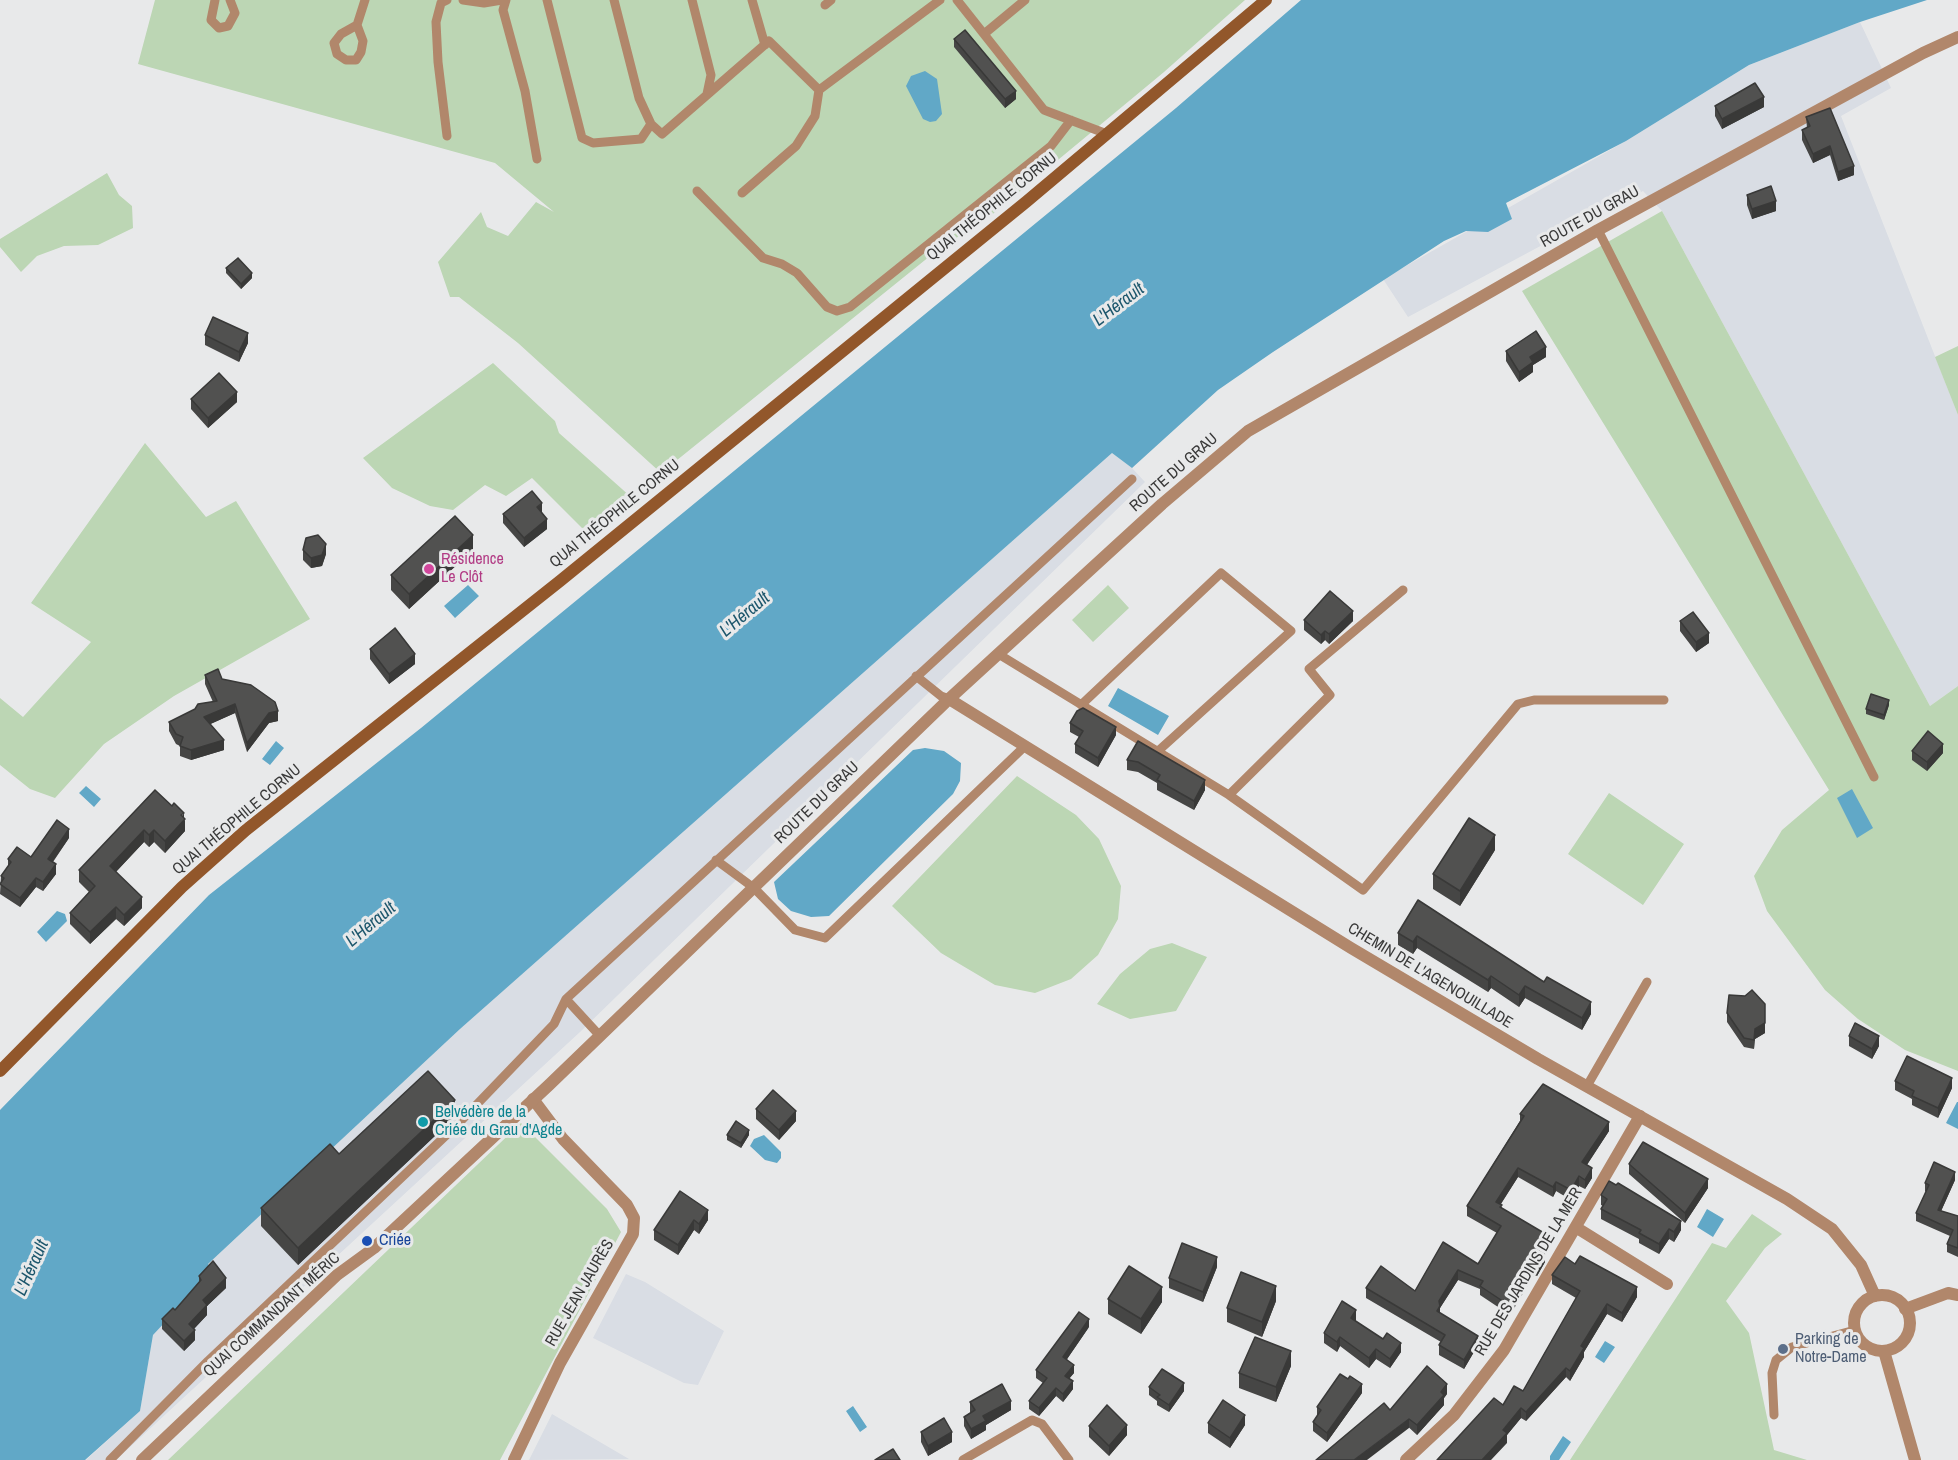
<!DOCTYPE html>
<meta charset="utf-8">
<style>
body{margin:0}
canvas{display:block;background:#e8e9ea}
</style>
<canvas width="1958" height="1460"></canvas>
<script>
const g = document.querySelector('canvas').getContext('2d');
g.lineJoin = 'round';
function fillPath(path, color) {
  g.fillStyle = color;
  g.fill(path, 'evenodd');
}
function poly(rows) {
  const path = new Path2D();
  for (const r of rows) {
    if (r.length === 3) {
      path.moveTo(r[0] + r[2], r[1]);
      path.arc(r[0], r[1], r[2], 0, 2 * Math.PI);
      continue;
    }
    path.moveTo(r[0], r[1]);
    for (let i = 2; i < r.length; i += 2) path.lineTo(r[i], r[i + 1]);
  }
  return path;
}
function strokePath(path, color, width, dash) {
  g.strokeStyle = color;
  g.lineWidth = width;
  g.lineCap = dash ? 'butt' : 'round';
  g.setLineDash(dash || []);
  g.stroke(path);
}
function label(font, color, halo, rows, align = 'center') {
  g.font = font + ' "Archivo Narrow",sans-serif';
  g.lineWidth = 6;
  g.setLineDash([]);
  g.textBaseline = 'middle';
  g.strokeStyle = halo;
  g.fillStyle = color;
  for (const [text, x, y, turn = 0] of rows) {
    g.save();
    g.translate(x, y);
    g.rotate((+turn || 0) * Math.PI / 180);
    g.textAlign = isNaN(turn) ? turn : align;
    if (halo) g.strokeText(text, 0, 0);
    g.fillText(text, 0, 0);
    g.restore();
  }
}
fillPath(poly([
 [1860,22,1891,88,1841,116,1958,415,1958,686,1930,706,1662,211,1643,191,1408,317,1383,279,1626,141,1749,65],
 [1112,453,1132,468,1145,482,580,1032,116,1460,86,1460,140,1411,153,1335,213,1271,208,1264,460,1029],
 [626,1274,645,1282,724,1331,698,1385,684,1383,593,1338],
 [552,1414,629,1459,529,1460]
]), '#d9dde4');
fillPath(poly([
 [155,0,1245,0,1164,72,994,213,935,252,661,473,518,343,459,297,450,297,438,262,481,212,487,227,508,236,536,202,554,212,495,163,138,64],
 [107,173,119,195,132,206,133,228,98,245,64,246,37,256,21,272,0,247,0,239],
 [1662,211,1930,706,1958,686,1958,1071,1905,1050,1858,1019,1825,990,1767,911,1754,876,1782,830,1829,790,1522,291],
 [1958,346,1958,415,1935,357],
 [493,363,555,421,559,433,631,497,591,537,532,478,506,496,485,485,453,510,430,506,392,488,363,458],
 [145,443,206,517,236,501,310,619,174,696,104,744,55,798,30,789,0,765,0,698,23,717,91,642,31,603],
 [1108,585,1129,608,1093,642,1072,620],
 [1017,776,1076,815,1099,839,1121,886,1118,919,1098,955,1071,979,1035,993,995,985,941,953,892,906],
 [1609,793,1684,844,1643,905,1568,854],
 [1172,943,1207,957,1176,1011,1130,1019,1097,1004,1120,974,1150,949],
 [521,1123,607,1209,621,1232,500,1460,168,1460],
 [1752,1214,1782,1234,1765,1248,1726,1301,1749,1333,1774,1450,1807,1460,1570,1460,1712,1243,1726,1248]
]), '#bcd6b4');
fillPath(poly([
 [1301,0,1927,0,1860,22,1749,65,1626,141,1506,203,1512,219,1488,232,1466,231,1444,241,1273,352,1218,390,1132,468,1112,453,460,1029,208,1264,213,1271,153,1335,140,1411,85,1460,0,1460,0,1110,209,895,421,728,1176,108],
 [925,71,937,79,942,114,936,121,930,122,923,119,906,86,911,76],
 [468,585,479,596,455,618,444,606],
 [1118,688,1169,716,1158,735,1108,706],
 [276,741,284,748,270,765,262,759],
 [925,748,944,751,961,763,960,781,953,794,829,916,811,917,791,911,778,899,774,882,913,750],
 [86,786,101,799,94,807,79,793],
 [1852,789,1873,828,1857,838,1837,798],
 [57,911,65,914,67,921,46,942,37,932],
 [1957,1102,1958,1102,1958,1129,1946,1123],
 [764,1135,781,1152,781,1158,777,1163,765,1160,750,1146,754,1139],
 [1707,1209,1724,1219,1713,1237,1697,1227],
 [1605,1341,1615,1347,1604,1363,1595,1357],
 [853,1406,867,1427,860,1432,846,1411],
 [1563,1436,1571,1442,1559,1460,1550,1460,1550,1456]
]), '#61a8c7');
strokePath(poly([
 [215,0,211,20,219,28,228,26,235,13,230,0],
 [463,0,484,3,502,0],
 [506,0,503,10,525,91,537,159],
 [547,0,582,138,593,143,641,139,651,124],
 [614,0,639,98,651,124,662,134,769,41,819,90,940,0],
 [692,0,711,75,707,94],
 [752,0,765,45],
 [957,0,1044,110,1107,134],
 [825,5,831,0],
 [357,25,341,34,334,43,337,54,346,60,356,60,361,52,363,41,357,25,365,0],
 [984,34,1025,0],
 [447,136,438,62,436,22,441,3,447,0],
 [697,191,763,258,782,264,797,273,827,307,837,311,850,307,1051,146,1071,120],
 [742,193,796,146,815,116,819,90],
 [1598,230,1874,777],
 [1000,655,1229,795,1363,890,1518,704,1534,700,1664,700],
 [916,676,941,696,949,699],
 [1081,705,1221,573,1291,631,1157,752],
 [1229,795,1330,695,1309,669,1403,590],
 [716,860,754,888,795,930,825,938,1024,747],
 [566,999,600,1036],
 [1587,1086,1647,982],
 [1774,1415,1772,1373,1776,1360,1792,1347,1855,1330],
 [110,1460,208,1361,457,1125,554,1024,566,999,1132,479],
 [963,1460,1032,1420,1042,1424,1069,1460]
]), '#b1876b', 9);
strokePath(poly([
 [1577,1228,1667,1284],
 [1905,1309,1948,1293,1958,1295],
 [514,1460,560,1363,633,1234,634,1218,627,1205,563,1139,533,1099],
 [1406,1460,1454,1415,1504,1350,1640,1116]
]), '#b1876b', 12);
strokePath(poly([
 [949,699,1351,948,1538,1059,1787,1199,1832,1229,1861,1265,1875,1296],
 [1882,1323,28],
 [1884,1351,1915,1460],
 [142,1460,337,1275,374,1248,549,1085,949,699,1162,504,1248,431,1598,230,1923,53,1958,37]
]), '#b1876b', 12);
strokePath(poly([
 [0,1071,182,887,246,830,560,581,1026,202,1266,0]
]), '#92572b', 12);
fillPath(poly([
 [954,39,1016,99,1005,108,954,47],
 [1715,106,1764,107,1722,129,1715,116],
 [1806,117,1854,175,1838,181,1830,155,1813,163,1802,140,1802,130,1807,128],
 [1747,195,1776,211,1752,219,1747,205],
 [226,268,252,278,241,289,226,273],
 [205,335,248,343,239,362,205,345],
 [1506,351,1546,357,1533,365,1533,372,1519,382,1506,361],
 [191,399,237,402,208,428,191,409],
 [542,512,547,529,524,547,503,523,503,514],
 [303,550,326,554,322,566,311,568,303,560],
 [473,550,409,609,391,590,391,575],
 [1304,620,1353,621,1329,644,1325,640,1321,644,1304,630],
 [1680,621,1709,643,1696,652,1680,631],
 [370,649,415,664,389,684,370,659],
 [205,675,222,679,278,721,269,723,247,752,235,713,210,724,224,750,191,760,180,756,180,746,176,744,169,731,169,722,213,702,205,684],
 [1889,705,1884,720,1866,714,1866,709],
 [1070,723,1116,735,1098,767,1075,753,1075,744,1079,737,1070,732],
 [1138,741,1205,790,1194,810,1157,790,1157,783,1138,772,1127,770,1127,760],
 [1912,751,1943,753,1927,771,1912,760],
 [155,790,184,818,185,831,165,853,154,842,149,847,144,842,116,872,142,908,124,926,116,919,90,944,70,924,70,913,89,892,79,882,79,870],
 [69,838,53,862,56,874,43,891,36,887,20,907,0,894,1,876,8,867,8,859,31,857],
 [1495,850,1460,906,1433,889,1433,874],
 [1418,900,1591,1014,1582,1030,1525,998,1519,1007,1491,988,1488,992,1417,948,1413,954,1398,945,1398,933],
 [1765,1004,1765,1033,1755,1039,1754,1049,1744,1047,1727,1022,1727,1013],
 [1849,1036,1879,1046,1872,1059,1849,1046],
 [1895,1081,1952,1088,1938,1118,1912,1105,1912,1099,1895,1090],
 [756,1109,796,1121,779,1140,756,1119],
 [1520,1114,1609,1131,1587,1165,1592,1178,1585,1189,1579,1186,1571,1200,1556,1191,1553,1197,1518,1177,1501,1204,1502,1208,1544,1243,1540,1250,1545,1262,1537,1276,1534,1275,1510,1315,1480,1295,1480,1289,1458,1280,1440,1308,1440,1313,1478,1345,1464,1369,1439,1355,1439,1345,1441,1342,1366,1298,1366,1288,1415,1291,1443,1242,1478,1264,1497,1233,1467,1216,1467,1206,1520,1121],
 [455,1117,298,1265,261,1226,261,1208],
 [727,1135,749,1135,741,1148,727,1140],
 [1629,1164,1708,1188,1685,1223,1629,1174],
 [1955,1180,1941,1211,1958,1216,1958,1257,1947,1252,1947,1244,1950,1236,1916,1221,1916,1213,1926,1192,1925,1191,1925,1183],
 [1601,1195,1681,1230,1674,1242,1669,1239,1659,1254,1639,1243,1639,1239,1601,1219,1601,1209,1603,1206,1601,1205],
 [708,1210,708,1220,699,1234,694,1230,678,1255,654,1240,654,1230],
 [1575,1264,1637,1297,1622,1322,1607,1314,1584,1352,1584,1357,1570,1381,1566,1377,1526,1421,1521,1418,1507,1435,1507,1443,1503,1405,1523,1391,1576,1298,1552,1284,1552,1275],
 [1217,1267,1203,1302,1169,1288,1169,1278],
 [199,1276,226,1288,207,1306,207,1315,194,1329,195,1340,184,1351,162,1329,162,1319,175,1310,199,1283],
 [1108,1299,1162,1302,1141,1334,1108,1314],
 [1276,1301,1262,1337,1227,1322,1227,1308],
 [1356,1320,1355,1321,1401,1352,1390,1368,1376,1359,1369,1368,1340,1346,1337,1352,1324,1343,1324,1333],
 [1089,1327,1067,1359,1074,1373,1069,1378,1073,1389,1063,1402,1056,1396,1039,1416,1029,1409,1029,1401,1043,1383,1036,1378,1036,1370],
 [1291,1366,1276,1402,1239,1388,1239,1373],
 [1149,1387,1184,1391,1169,1412,1157,1405,1157,1401,1149,1395],
 [1362,1393,1327,1442,1313,1431,1313,1422,1317,1416,1317,1407],
 [1447,1394,1444,1398,1444,1405,1417,1435,1390,1410],
 [970,1402,1011,1410,986,1425,986,1430,971,1439,964,1426,964,1417,970,1413],
 [1208,1423,1245,1425,1230,1448,1208,1433],
 [1089,1426,1127,1435,1109,1456,1089,1437],
 [921,1432,952,1442,928,1456,921,1442]
]), '#464645');
fillPath(poly([
 [1016,91,1016,99,1005,108,1005,99],
 [1764,97,1764,107,1722,129,1722,119],
 [1830,146,1830,155,1813,163,1813,154],
 [1854,166,1854,175,1838,181,1838,172],
 [1776,201,1776,211,1752,219,1752,209],
 [252,273,252,278,241,289,241,284],
 [248,333,248,343,239,362,239,352],
 [1546,347,1546,357,1533,365,1533,372,1519,382,1519,372,1530,357],
 [237,392,237,402,208,428,208,418],
 [542,503,542,512,537,516,537,507],
 [547,519,547,529,524,547,524,538],
 [473,535,473,550,409,609,409,594],
 [326,544,326,554,322,566,311,568,311,558],
 [1353,611,1353,621,1329,644,1329,634],
 [1325,631,1325,640,1321,644,1321,635],
 [1709,633,1709,643,1696,652,1696,642],
 [415,654,415,664,389,684,389,674],
 [1889,700,1889,705,1884,720,1884,715],
 [235,704,235,713,204,727,204,717],
 [278,711,278,721,269,723,247,752,247,743,269,713],
 [1116,727,1116,735,1098,767,1098,758],
 [224,740,224,750,191,760,191,750],
 [1943,744,1943,753,1927,771,1927,762],
 [1205,780,1205,790,1194,810,1194,801],
 [184,813,184,821,185,819,185,831,165,853,165,841],
 [69,829,69,838,48,868,48,859],
 [144,830,144,842,110,878,110,866],
 [154,830,154,842,149,847,149,835],
 [1495,835,1495,850,1460,906,1460,891],
 [56,864,56,874,43,891,43,882],
 [36,878,36,887,20,907,20,898],
 [142,897,142,908,124,926,124,915],
 [116,907,116,919,90,944,90,932],
 [1417,936,1417,948,1413,954,1413,942],
 [1491,976,1491,988,1488,992,1488,980],
 [1525,986,1525,998,1519,1007,1519,995],
 [1591,1002,1591,1014,1582,1030,1582,1018],
 [1765,1023,1765,1033,1755,1039,1754,1049,1755,1029],
 [1879,1036,1879,1046,1872,1059,1872,1049],
 [1952,1078,1952,1088,1938,1118,1938,1108],
 [455,1100,455,1117,298,1265,298,1248],
 [796,1111,796,1121,779,1140,779,1130],
 [1609,1122,1609,1131,1582,1172,1582,1162],
 [749,1130,749,1135,741,1148,741,1143],
 [1518,1168,1518,1177,1496,1211,1496,1202],
 [1592,1168,1592,1178,1585,1189,1585,1180],
 [1955,1172,1955,1180,1938,1218,1938,1210],
 [1579,1176,1579,1186,1571,1200,1571,1190],
 [1708,1179,1708,1188,1685,1223,1685,1213],
 [1556,1182,1556,1191,1553,1197,1553,1187],
 [708,1210,708,1220,699,1234,699,1224],
 [694,1220,694,1230,678,1255,678,1245],
 [1681,1221,1681,1230,1674,1242,1674,1232],
 [1669,1229,1669,1239,1659,1254,1659,1244],
 [1544,1233,1544,1243,1536,1257,1536,1247],
 [1545,1253,1545,1262,1537,1276,1537,1267],
 [1217,1257,1217,1267,1203,1302,1203,1292],
 [1534,1265,1534,1275,1510,1315,1510,1306],
 [1458,1270,1458,1280,1440,1308,1440,1316,1437,1311,1439,1301],
 [226,1278,226,1288,207,1306,207,1315,189,1334,189,1324,203,1300],
 [1276,1286,1276,1301,1262,1337,1262,1322],
 [1162,1287,1162,1302,1141,1334,1141,1319],
 [1637,1287,1637,1297,1622,1322,1622,1313],
 [1607,1304,1607,1314,1584,1352,1584,1357,1570,1381,1570,1371,1581,1346],
 [1356,1310,1356,1320,1351,1328,1351,1318],
 [1089,1319,1089,1327,1063,1365,1063,1357],
 [195,1330,195,1340,184,1351,184,1341],
 [1478,1336,1478,1345,1464,1369,1464,1360],
 [1340,1337,1340,1346,1337,1352,1337,1342],
 [1401,1343,1401,1352,1390,1368,1390,1359],
 [1376,1349,1376,1359,1369,1368,1369,1358],
 [1291,1351,1291,1366,1276,1402,1276,1387],
 [1074,1365,1074,1373,1065,1384,1065,1376],
 [1566,1368,1566,1377,1526,1421,1526,1412],
 [1073,1381,1073,1389,1063,1402,1063,1394],
 [1184,1383,1184,1391,1169,1412,1169,1405],
 [1362,1384,1362,1393,1327,1442,1327,1433],
 [1447,1384,1447,1394,1444,1398,1444,1405,1417,1435,1417,1425],
 [1056,1388,1056,1396,1039,1416,1039,1408],
 [1011,1401,1011,1410,986,1425,986,1430,971,1439,971,1429,983,1416],
 [1521,1408,1521,1418,1507,1435,1507,1443,1491,1460,1482,1460,1503,1430],
 [1245,1415,1245,1425,1230,1448,1230,1438],
 [1409,1419,1409,1428,1367,1460,1354,1460],
 [1127,1425,1127,1435,1109,1456,1109,1446],
 [952,1432,952,1442,928,1456,928,1446]
]), '#393938');
const building = poly([
 [965,30,1016,91,1005,99,954,39,965,30],
 [1755,83,1764,97,1722,119,1715,106,1755,83],
 [1830,108,1854,166,1838,172,1830,146,1813,154,1802,130,1810,126,1806,117,1830,108],
 [1771,186,1776,201,1752,209,1747,195,1771,186],
 [238,258,252,273,241,284,226,268,238,258],
 [213,317,248,333,239,352,205,335,213,317],
 [1536,331,1546,347,1530,357,1533,362,1519,372,1506,351,1536,331],
 [219,373,237,392,208,418,191,399,219,373],
 [532,491,542,503,537,507,547,519,524,538,503,514,532,491],
 [455,516,473,535,409,594,391,575,455,516],
 [318,535,326,544,322,555,311,558,303,550,306,538,318,535],
 [1330,591,1353,611,1329,634,1325,631,1321,635,1304,620,1330,591],
 [1693,612,1709,633,1696,642,1680,621,1693,612],
 [395,628,415,654,389,674,370,649,395,628],
 [218,669,222,679,251,685,275,702,278,711,269,713,247,743,235,704,204,717,224,740,191,750,180,746,183,737,176,734,169,722,195,709,198,704,217,701,205,675,218,669],
 [1871,694,1889,700,1884,715,1866,709,1871,694],
 [1083,708,1116,727,1098,758,1075,744,1083,731,1070,723,1077,711,1083,708],
 [1928,731,1943,744,1927,762,1912,751,1928,731],
 [1138,741,1205,780,1194,801,1157,780,1160,775,1138,762,1127,760,1138,741],
 [155,790,172,806,174,803,184,813,181,815,185,819,165,841,154,830,149,835,144,830,110,866,142,897,124,915,116,907,90,932,70,913,95,886,79,870,155,790],
 [1469,818,1495,835,1460,891,1433,874,1469,818],
 [57,820,69,829,48,859,56,864,43,882,36,878,20,898,0,884,4,878,1,876,11,862,8,859,17,847,31,857,57,820],
 [1418,900,1544,982,1547,977,1591,1002,1582,1018,1525,986,1519,995,1491,976,1488,980,1417,936,1413,942,1398,933,1418,900],
 [1752,990,1765,1004,1765,1023,1755,1029,1754,1040,1744,1038,1727,1013,1729,995,1745,996,1752,990],
 [1855,1023,1879,1036,1872,1049,1849,1036,1855,1023],
 [1907,1056,1952,1078,1938,1108,1912,1096,1914,1091,1895,1081,1907,1056],
 [428,1071,455,1100,298,1248,261,1208,330,1144,339,1154,428,1071],
 [1543,1084,1609,1122,1582,1162,1592,1168,1585,1180,1579,1176,1571,1190,1556,1182,1553,1187,1518,1168,1496,1202,1502,1205,1500,1207,1544,1233,1536,1247,1545,1253,1537,1267,1534,1265,1510,1306,1480,1286,1483,1281,1458,1270,1439,1301,1440,1306,1437,1311,1478,1336,1464,1360,1439,1345,1445,1335,1366,1288,1381,1266,1415,1291,1443,1242,1478,1264,1501,1226,1467,1206,1524,1116,1520,1114,1543,1084],
 [773,1090,796,1111,779,1130,756,1109,773,1090],
 [736,1121,749,1130,741,1143,727,1135,736,1121],
 [1643,1142,1708,1179,1685,1213,1629,1164,1643,1142],
 [1934,1162,1955,1172,1938,1210,1958,1216,1958,1248,1947,1244,1953,1230,1916,1213,1929,1185,1925,1183,1934,1162],
 [1609,1181,1616,1185,1618,1183,1681,1221,1674,1232,1669,1229,1659,1244,1639,1233,1641,1230,1601,1209,1607,1199,1601,1195,1609,1181],
 [680,1191,708,1210,699,1224,694,1220,678,1245,654,1230,680,1191],
 [1182,1243,1217,1257,1203,1292,1169,1278,1182,1243],
 [1580,1256,1637,1287,1622,1313,1607,1304,1581,1346,1584,1348,1570,1371,1566,1368,1526,1412,1521,1408,1503,1430,1507,1433,1482,1460,1437,1460,1494,1398,1503,1405,1514,1386,1523,1391,1580,1291,1552,1275,1565,1257,1575,1264,1580,1256],
 [213,1261,226,1278,203,1300,207,1305,189,1324,195,1330,184,1341,162,1319,173,1308,175,1310,201,1280,199,1276,213,1261],
 [1129,1266,1162,1287,1141,1319,1108,1299,1129,1266],
 [1241,1272,1276,1286,1262,1322,1227,1308,1241,1272],
 [1342,1301,1356,1310,1351,1318,1383,1339,1387,1333,1401,1343,1390,1359,1376,1349,1369,1358,1340,1337,1337,1342,1324,1333,1342,1301],
 [1079,1312,1089,1319,1063,1357,1074,1365,1065,1376,1073,1381,1063,1394,1056,1388,1039,1408,1029,1401,1047,1378,1036,1370,1079,1312],
 [1255,1337,1291,1351,1276,1387,1239,1373,1255,1337],
 [1427,1366,1447,1384,1441,1392,1444,1395,1417,1425,1409,1419,1354,1460,1316,1460,1384,1403,1390,1410,1427,1366],
 [1162,1369,1184,1383,1169,1405,1157,1397,1160,1395,1149,1387,1162,1369],
 [1340,1374,1348,1379,1350,1376,1362,1384,1327,1433,1313,1422,1321,1410,1317,1407,1340,1374],
 [1002,1384,1011,1401,983,1416,986,1421,971,1429,964,1417,975,1410,970,1402,1002,1384],
 [1223,1400,1245,1415,1230,1438,1208,1423,1223,1400],
 [1107,1405,1127,1425,1109,1446,1089,1426,1107,1405],
 [944,1418,952,1432,928,1446,921,1432,944,1418],
 [893,1449,900,1460,875,1460,893,1449]
]);
fillPath(building, '#515150');
strokePath(building, '#393938', 1.5);
for (const [x, y, r, color] of [
 [429,569,6,"#d1479c"],
 [423,1122,6,"#0f9aa8"],
 [367,1241,6,"#1a4fb4"],
 [1783,1349,6,"#5c6f8a"]
]) {
  const dot = new Path2D();
  dot.arc(x, y, r, 0, 2 * Math.PI);
  g.fillStyle = color;
  g.fill(dot);
  strokePath(dot, '#e8e9ea', 2);
}
label('16px', '#393939', '#e8e9ea', [
 ["QUAI THÉOPHILE CORNU",992,207,-39],
 ["ROUTE DU GRAU",1590,217,-29],
 ["ROUTE DU GRAU",1174,473,-41],
 ["QUAI THÉOPHILE CORNU",615,514,-39],
 ["ROUTE DU GRAU",817,803,-44],
 ["QUAI THÉOPHILE CORNU",237,820,-40],
 ["CHEMIN DE L'AGENOUILLADE",1430,976,31],
 ["RUE DES JARDINS DE LA MER",1529,1272,-59],
 ["RUE JEAN JAURÈS",580,1293,-60],
 ["QUAI COMMANDANT MÉRIC",272,1315,-42]
]);
label('16px', '#b23c85', '#e8e9ea', [
 ["Résidence",441,560],
 ["Le Clôt",441,578]
], 'left');
label('16px', '#0d838f', '#e8e9ea', [
 ["Belvédère de la",435,1113],
 ["Criée du Grau d'Agde",435,1131]
], 'left');
label('16px', '#164399', '#e8e9ea', [
 ["Criée",379,1241]
], 'left');
label('16px', '#4e5e75', '#e8e9ea', [
 ["Parking de",1795,1340],
 ["Notre-Dame",1795,1358]
], 'left');
label('italic 18px', '#1c566c', '#e8e9ea', [
 ["L'Hérault",1119,305,-37],
 ["L'Hérault",745,615,-40],
 ["L'Hérault",371,925,-40],
 ["L'Hérault",32,1268,-66]
]);
</script>
